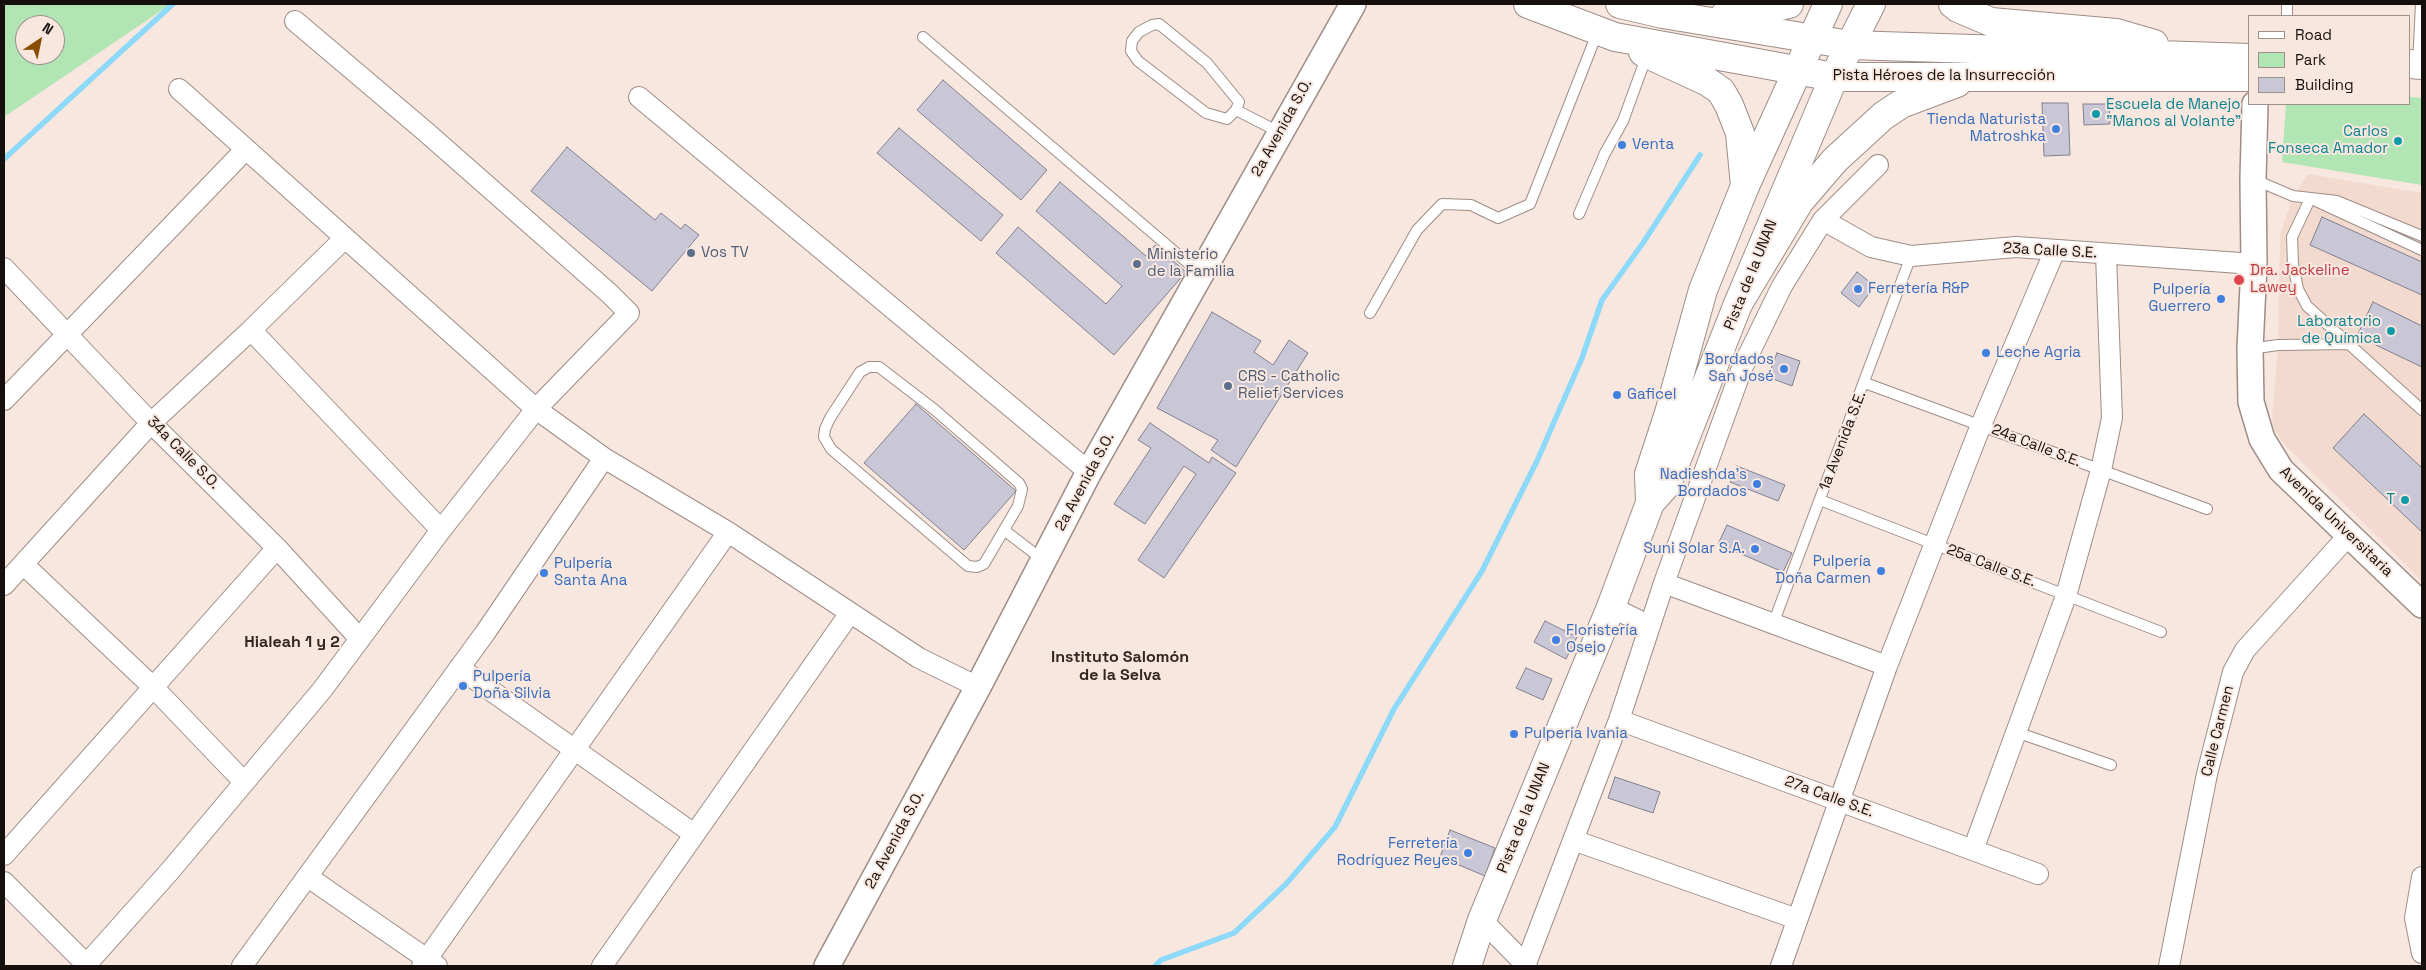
<!DOCTYPE html>
<meta charset="utf-8">
<style>
body{margin:0}
#map{position:relative;width:2426px;height:970px;overflow:hidden;background:#f8e7df;font-family:"Space Grotesk",sans-serif}
canvas{display:block}
.frame{position:absolute;inset:0;border:5px solid #15100d;pointer-events:none}
.legend{position:absolute;left:2248px;top:15px;width:162px;height:90px;box-sizing:border-box;background:#f8e7df;border:1px solid #9d918b;margin:0;padding:6px 9px;list-style:none;font-size:15px;color:#15100d}
.legend li{display:flex;align-items:center;gap:10px;height:25px}
.legend b{width:25px;border:1px solid #9d918b}
.north{position:absolute;left:15px;top:15px;width:50px;height:50px;box-sizing:border-box;background:#f8e7df;border:1px solid #9d918b;border-radius:50%;rotate:34deg;font-size:14px;font-weight:700;line-height:20px;text-align:center;color:#15100d}
.north::after{content:'';display:block;margin:auto;width:18px;height:22px;background:#874d02;clip-path:polygon(50% 0,100% 100%,50% 72%,0 100%)}
</style>
<div id="map">
<canvas width="2426" height="970"></canvas>
<div class="frame"></div>
<ul class="legend">
<li><b style="height:6px;background:#fff"></b>Road</li>
<li><b style="height:14px;background:#b1e5b4"></b>Park</li>
<li><b style="height:14px;background:#c9c6d6"></b>Building</li>
</ul>
<div class="north">N</div>
</div>
<script>
const g = document.querySelector('canvas').getContext('2d');
g.lineJoin = 'round';
function fillPath(path, color) {
  g.fillStyle = color;
  g.fill(path, 'evenodd');
}
function poly(rows) {
  const path = new Path2D();
  for (const r of rows) {
    path.moveTo(r[0], r[1]);
    for (let i = 2; i < r.length; i += 2) path.lineTo(r[i], r[i + 1]);
  }
  return path;
}
function strokePath(path, color, width, dash) {
  g.strokeStyle = color;
  g.lineWidth = width;
  g.lineCap = dash ? 'butt' : 'round';
  g.setLineDash(dash || []);
  g.stroke(path);
}
function label(font, color, halo, rows, align = 'center') {
  g.font = font + ' "Space Grotesk",sans-serif';
  g.lineWidth = 4;
  g.setLineDash([]);
  g.textBaseline = 'middle';
  g.strokeStyle = halo;
  g.fillStyle = color;
  for (const [text, x, y, turn = 0] of rows) {
    g.save();
    g.translate(x, y);
    g.rotate((+turn || 0) * Math.PI / 180);
    g.textAlign = isNaN(turn) ? turn : align;
    if (halo) g.strokeText(text, 0, 0);
    g.fillText(text, 0, 0);
    g.restore();
  }
}
fillPath(poly([
 [2308,174,2422,193,2422,581,2283,443,2274,429,2272,417,2278,345,2280,235,2293,196]
]), '#f3dacf');
fillPath(poly([
 [4,4,171,4,4,117],
 [25,25,55,25,55,55,25,55],
 [2410,97,2422,98,2422,185,2282,162,2286,104,2410,104]
]), '#b1e5b4');
strokePath(poly([
 [4,159,173,4],
 [1155,966,1161,960,1234,933,1286,884,1335,827,1394,709,1482,571,1537,461,1582,358,1602,300,1643,243,1700,155]
]), '#8dd9f9', 5.5);
const building = poly([
 [943,80,1047,170,1021,200,917,110,943,80],
 [2042,103,2068,103,2070,155,2044,156,2042,103],
 [2083,104,2109,104,2110,124,2084,125,2083,104],
 [899,128,1003,215,981,241,877,153,899,128],
 [567,147,655,220,661,213,681,229,685,224,699,235,652,291,531,191,567,147],
 [1060,182,1146,256,1155,245,1186,272,1114,355,996,253,1018,227,1106,304,1122,286,1036,211,1060,182],
 [2322,217,2422,262,2422,295,2310,245,2322,217],
 [1857,272,1875,286,1859,307,1841,293,1857,272],
 [2373,302,2422,326,2422,367,2357,336,2373,302],
 [1212,312,1261,341,1254,352,1273,365,1289,340,1308,353,1236,467,1211,450,1218,440,1157,408,1212,312],
 [1777,353,1800,361,1792,386,1768,377,1777,353],
 [916,404,1016,491,964,550,864,463,916,404],
 [2364,414,2422,468,2422,532,2333,448,2364,414],
 [1150,423,1209,463,1212,457,1236,473,1164,578,1138,560,1196,474,1184,466,1145,524,1114,504,1151,448,1138,440,1150,423],
 [1737,466,1785,485,1778,501,1730,482,1737,466],
 [1727,525,1792,553,1783,572,1718,544,1727,525],
 [1545,621,1577,637,1566,659,1534,642,1545,621],
 [1526,668,1552,679,1543,700,1516,688,1526,668],
 [1615,777,1660,792,1653,813,1608,798,1615,777],
 [1450,830,1495,848,1485,876,1440,857,1450,830]
]);
fillPath(building, '#c9c6d6');
strokePath(building, '#82808f', 1);
const service = poly([
 [2287,16,2287,4],
 [1159,24,1207,63,1239,102,1236,110,1227,119,1206,113,1138,61,1131,51,1132,41,1139,32,1152,25,1159,24],
 [923,37,1202,275],
 [2418,64,2421,4],
 [1236,110,1279,132],
 [2253,179,2293,196,2337,201,2422,236],
 [2310,199,2292,237,2293,264,2298,289,2307,306,2422,410],
 [2316,201,2422,250],
 [1579,214,1605,153,1623,121,1647,55],
 [1370,313,1417,230,1442,204,1471,205,1498,218,1530,204,1598,31],
 [2250,349,2278,345,2352,344],
 [869,367,879,367,935,410,1019,483,1022,489,1018,506,984,564,977,567,968,566,831,449,824,437,825,429,830,418,860,372,869,367],
 [1865,383,2207,509],
 [1820,500,2161,632],
 [1004,530,1043,560],
 [1773,624,1911,256],
 [2016,732,2111,765]
]);
const minor = poly([
 [179,89,536,409,604,458,728,532,919,658,978,687],
 [639,97,1089,472],
 [1823,220,1871,247,1911,256,2016,247,2254,264],
 [4,268,151,423,277,548,360,639],
 [251,330,441,530],
 [4,400,246,149],
 [23,564,154,688,244,782],
 [1664,583,1887,666],
 [4,585,151,423,251,330,345,238],
 [1611,607,1650,626],
 [459,668,694,834],
 [1619,720,2038,874],
 [1573,840,1797,919],
 [1973,850,2066,596,2101,470,2112,418,2106,254],
 [4,855,277,548],
 [308,877,437,966],
 [2422,877,2415,918,2422,953],
 [4,882,87,965],
 [1482,920,1527,966],
 [85,966,169,872,322,690,441,530,536,409,629,313,610,294,426,132,295,21],
 [242,966,485,633,604,458],
 [422,966,728,532],
 [602,966,850,613],
 [1525,966,1619,720,1664,583,1742,368,1782,286,1823,220,1878,165],
 [1781,966,1887,666,1981,425,2055,250],
 [2169,966,2207,774,2233,672,2245,650,2348,536]
]);
const tertiary = poly([
 [2255,104,2253,179,2254,264,2250,349,2251,402,2262,439,2281,470,2422,605],
 [827,966,978,687,1089,472,1353,4]
]);
const secondary = poly([
 [1650,503,1667,484,1738,304,1834,77,1871,4],
 [1467,966,1482,920,1611,607,1650,503,1649,474,1669,413,1703,290,1745,186,1828,4]
]);
const primary = poly([
 [1528,4,1615,37,1834,77,2250,77],
 [1620,4,1663,14,1850,45,2250,58],
 [1953,4,1958,8,1991,22,2116,33,2154,44],
 [1725,15,1744,15,1789,4],
 [1643,52,1708,82,1721,91,1729,105,1740,133,1745,186],
 [2410,64,2422,65],
 [1738,304,1799,202,1835,160,1883,116,1901,104,1957,83]
]);
strokePath(service, '#9d8d86', 12);
strokePath(minor, '#9d8d86', 22);
strokePath(tertiary, '#9d8d86', 28);
strokePath(secondary, '#9d8d86', 30);
strokePath(primary, '#9d8d86', 30);
strokePath(service, '#fff', 10);
strokePath(minor, '#fff', 20);
strokePath(tertiary, '#fff', 25);
strokePath(secondary, '#fff', 28);
strokePath(primary, '#fff', 28);
for (const [x, y, r, color] of [
 [2096,114,5,"#0f9aa8"],
 [2056,129,5,"#3f7fe0"],
 [2398,141,5,"#0f9aa8"],
 [1622,145,5,"#3f7fe0"],
 [691,253,5,"#5c6f8a"],
 [1137,264,5,"#5c6f8a"],
 [2239,280,6,"#e0444e"],
 [1858,289,5,"#3f7fe0"],
 [2221,299,5,"#3f7fe0"],
 [2391,331,5,"#0f9aa8"],
 [1986,353,5,"#3f7fe0"],
 [1784,369,5,"#3f7fe0"],
 [1228,386,5,"#5c6f8a"],
 [1617,395,5,"#3f7fe0"],
 [1757,484,5,"#3f7fe0"],
 [2405,500,5,"#0f9aa8"],
 [1755,549,5,"#3f7fe0"],
 [1881,571,5,"#3f7fe0"],
 [544,573,5,"#3f7fe0"],
 [1556,640,5,"#3f7fe0"],
 [463,686,5,"#3f7fe0"],
 [1514,734,5,"#3f7fe0"],
 [1468,853,5,"#3f7fe0"]
]) {
  const dot = new Path2D();
  dot.arc(x, y, r, 0, 2 * Math.PI);
  g.fillStyle = color;
  g.fill(dot);
  strokePath(dot, '#f8e7df', 2);
}
label('15px', '#15100d', '#f8e7df', [
 ["Pista Héroes de la Insurrección",1944,76],
 ["2a Avenida S.O.",1282,128,-61],
 ["23a Calle S.E.",2050,251,3],
 ["Pista de la UNAN",1751,275,-68],
 ["1a Avenida S.E.",1843,441,-69],
 ["24a Calle S.E.",2036,446,21],
 ["34a Calle S.O.",183,453,45],
 ["2a Avenida S.O.",1085,482,-62],
 ["Avenida Universitaria",2336,522,44],
 ["25a Calle S.E.",1991,566,21],
 ["Calle Carmen",2218,731,-76],
 ["27a Calle S.E.",1829,797,20],
 ["Pista de la UNAN",1524,818,-68],
 ["2a Avenida S.O.",895,840,-62]
]);
label('15px', '#0d838f', '#f8e7df', [
 ["Escuela de Manejo",2106,105,"left"],
 ["\"Manos al Volante\"",2106,122,"left"],
 ["Carlos",2388,132],
 ["Fonseca Amador",2388,149],
 ["Laboratorio",2381,322],
 ["de Química",2381,339],
 ["T",2395,500]
], 'right');
label('15px', '#366cbe', '#f8e7df', [
 ["Tienda Naturista",2046,120,"right"],
 ["Matroshka",2046,137,"right"],
 ["Venta",1632,145],
 ["Ferretería R&P",1868,289],
 ["Pulpería",2211,290,"right"],
 ["Guerrero",2211,307,"right"],
 ["Leche Agria",1996,353],
 ["Bordados",1774,360,"right"],
 ["San José",1774,377,"right"],
 ["Gaficel",1627,395],
 ["Nadieshda's",1747,475,"right"],
 ["Bordados",1747,492,"right"],
 ["Suni Solar S.A.",1745,549,"right"],
 ["Pulpería",1871,562,"right"],
 ["Doña Carmen",1871,579,"right"],
 ["Pulpería",554,564],
 ["Santa Ana",554,581],
 ["Floristería",1566,631],
 ["Osejo",1566,648],
 ["Pulpería",473,677],
 ["Doña Silvia",473,694],
 ["Pulpería Ivania",1524,734],
 ["Ferretería",1458,844,"right"],
 ["Rodríguez Reyes",1458,861,"right"]
], 'left');
label('15px', '#4e5e75', '#f8e7df', [
 ["Vos TV",701,253],
 ["Ministerio",1147,255],
 ["de la Familia",1147,272],
 ["CRS - Catholic",1238,377],
 ["Relief Services",1238,394]
], 'left');
label('15px', '#be3a42', '#f8e7df', [
 ["Dra. Jackeline",2250,271],
 ["Lawey",2250,288]
], 'left');
label('bold 16px', '#332721', '#f8e7df', [
 ["Hialeah 1 y 2",292,643],
 ["Instituto Salomón",1120,658],
 ["de la Selva",1120,676]
]);
</script>
